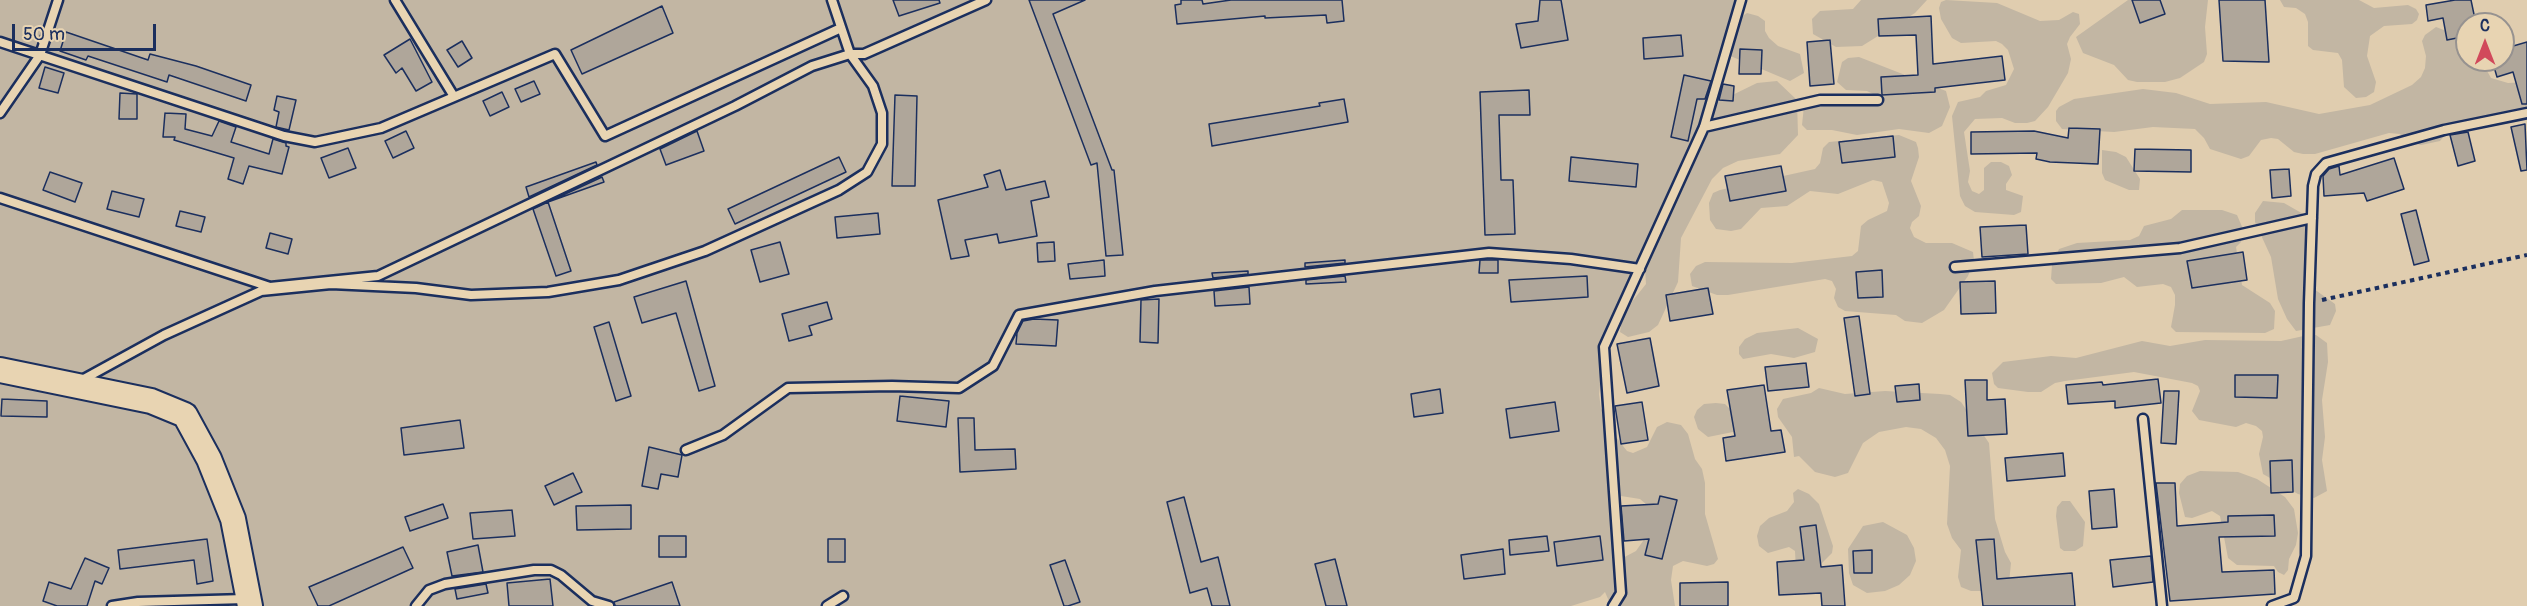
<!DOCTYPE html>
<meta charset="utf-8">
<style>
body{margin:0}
#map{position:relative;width:2527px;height:606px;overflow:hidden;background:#e0cdaf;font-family:Pangolin,sans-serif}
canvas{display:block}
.north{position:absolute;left:2455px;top:12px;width:60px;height:60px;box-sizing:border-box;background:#e8d4b2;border:2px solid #969290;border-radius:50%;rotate:0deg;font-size:16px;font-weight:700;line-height:24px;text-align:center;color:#1b2f5e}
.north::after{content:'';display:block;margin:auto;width:21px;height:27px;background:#d1495b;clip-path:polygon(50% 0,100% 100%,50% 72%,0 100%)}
.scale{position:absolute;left:12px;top:24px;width:144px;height:27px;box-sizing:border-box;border:3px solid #1b2f5e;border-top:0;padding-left:8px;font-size:18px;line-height:21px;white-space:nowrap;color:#1b2f5e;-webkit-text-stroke:4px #e8d4b2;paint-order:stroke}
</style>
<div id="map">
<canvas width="2527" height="606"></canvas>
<div class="north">С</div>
<div class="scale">50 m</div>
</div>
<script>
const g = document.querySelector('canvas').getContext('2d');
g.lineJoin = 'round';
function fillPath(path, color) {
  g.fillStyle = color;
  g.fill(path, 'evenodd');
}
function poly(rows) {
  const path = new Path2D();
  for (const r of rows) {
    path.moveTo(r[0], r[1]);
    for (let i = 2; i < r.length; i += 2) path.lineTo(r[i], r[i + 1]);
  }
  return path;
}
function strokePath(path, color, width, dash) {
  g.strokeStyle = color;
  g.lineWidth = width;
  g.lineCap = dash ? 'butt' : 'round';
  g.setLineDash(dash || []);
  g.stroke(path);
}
fillPath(poly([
 [0,0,1736,0,1730,25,1747,13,1758,16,1765,21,1765,31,1769,38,1778,46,1800,54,1804,73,1790,81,1728,55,1712,105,1757,83,1777,81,1797,100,1798,135,1780,154,1738,161,1723,168,1712,179,1681,238,1678,282,1658,325,1649,332,1628,337,1620,332,1623,313,1646,284,1645,268,1639,264,1605,339,1599,394,1601,409,1605,412,1612,432,1627,451,1633,453,1647,447,1657,427,1667,422,1681,425,1688,434,1695,459,1702,469,1705,483,1705,514,1718,559,1714,564,1707,566,1683,561,1673,566,1671,580,1675,606,1611,606,1605,592,1600,597,1571,606,0,606],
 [1621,496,1640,499,1647,505,1649,525,1643,541,1636,551,1617,561,1611,509,1616,499],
 [1861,0,1927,0,1915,13,1862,46,1836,47,1813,34,1812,19,1820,11,1853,9],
 [1946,0,1997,3,2040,21,2059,20,2073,12,2079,14,2080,24,2070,37,2067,44,2071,59,2068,73,2048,107,2035,121,2027,123,2015,123,2002,118,1975,119,1964,132,1970,171,1968,182,1972,191,1979,194,1984,190,1984,168,1991,162,2001,162,2009,166,2012,175,2006,184,2006,190,2023,196,2021,212,2014,215,1975,212,1965,206,1960,196,1952,116,1958,102,1980,97,1986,91,2006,85,2014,69,2008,50,2002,44,1996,41,1961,43,1952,38,1941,19,1939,8,1941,2],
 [2128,0,2208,0,2205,27,2207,54,2204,62,2180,78,2165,82,2137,82,2128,80,2114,65,2083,53,2076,37],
 [2280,0,2359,0,2374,8,2408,5,2416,9,2419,14,2417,20,2412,24,2384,26,2370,36,2367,56,2376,82,2374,92,2366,97,2356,98,2344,87,2342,60,2338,53,2313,50,2308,46,2308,22,2305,14,2296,8,2284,7],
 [2436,27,2467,39,2467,60,2481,60,2491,78,2508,83,2527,82,2527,113,2445,135,2440,141,2421,145,2409,142,2400,134,2389,133,2315,154,2303,154,2294,152,2278,139,2271,138,2261,140,2249,156,2241,159,2210,149,2204,138,2195,129,2153,127,2114,132,2062,129,2056,121,2056,111,2059,107,2074,99,2143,89,2176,93,2210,104,2266,102,2319,114,2370,105,2412,85,2421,77,2425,68,2426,56,2422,41,2425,35],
 [1859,57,1946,91,1950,107,1942,126,1929,133,1899,129,1857,135,1832,130,1807,130,1802,125,1804,106,1839,101,1856,106,1875,105,1875,95,1867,91,1846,90,1837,82,1842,62,1848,58],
 [1899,135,1916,142,1918,148,1919,157,1911,181,1921,206,1919,216,1912,222,1910,228,1914,237,1926,243,1952,243,1973,252,1974,261,1968,276,1944,310,1922,323,1905,321,1896,315,1845,311,1838,307,1834,298,1836,289,1832,281,1825,279,1728,295,1717,295,1692,286,1690,274,1696,266,1705,262,1792,263,1852,256,1858,251,1861,226,1868,220,1887,211,1889,203,1882,182,1873,180,1838,194,1810,191,1787,206,1761,208,1741,229,1731,231,1716,229,1710,220,1709,203,1713,193,1720,190,1815,169,1820,163,1823,148,1829,142],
 [2102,150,2116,152,2126,157,2140,179,2139,190,2129,190,2105,180,2102,173],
 [2263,201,2284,203,2305,215,2308,222,2307,284,2335,304,2336,311,2330,325,2296,331,2287,319,2278,299,2271,257,2255,222,2255,213],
 [2182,210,2222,210,2237,215,2243,229,2241,242,2236,247,2242,285,2270,303,2275,311,2274,329,2265,333,2176,332,2171,327,2175,305,2175,295,2171,287,2163,284,2137,287,2124,277,2101,283,2056,284,2051,279,2052,265,2059,249,2077,243,2130,240,2139,236,2144,226,2171,219],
 [1798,328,1818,339,1815,352,1794,358,1771,354,1743,359,1739,354,1739,347,1745,339,1757,333],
 [2308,335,2316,335,2327,343,2328,362,2322,400,2325,437,2322,460,2327,491,2314,498,2298,494,2263,474,2259,454,2263,437,2262,431,2256,426,2246,423,2236,427,2199,420,2192,411,2200,391,2198,386,2192,383,2134,372,2065,381,2055,383,2041,392,2028,392,1998,388,1994,384,1992,373,2003,362,2051,356,2076,358,2142,341,2170,346,2205,340,2281,341],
 [1819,388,1845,394,1885,391,1940,394,1950,395,1961,402,1989,443,1995,519,2005,552,2011,563,2009,583,2001,591,1971,591,1961,587,1958,577,1961,550,1952,538,1947,524,1950,466,1945,450,1936,438,1921,429,1906,427,1879,432,1863,443,1848,473,1835,477,1815,472,1799,456,1794,457,1792,437,1778,417,1777,409,1783,399,1811,393],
 [1716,403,1725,404,1738,417,1738,431,1708,437,1698,429,1694,417,1697,410,1704,404],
 [2200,471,2238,472,2257,479,2285,497,2294,509,2298,533,2296,545,2289,559,2288,570,2284,575,2278,572,2274,566,2237,565,2228,558,2220,516,2212,511,2192,518,2185,517,2179,493,2180,484,2187,476],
 [1798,489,1809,494,1819,504,1833,546,1832,553,1812,573,1796,570,1795,551,1789,547,1768,553,1759,546,1757,536,1760,526,1769,518,1787,511,1794,502,1793,493],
 [2062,501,2070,501,2085,522,2083,546,2075,551,2064,551,2060,548,2056,516,2057,507],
 [1883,522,1907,535,1914,548,1916,561,1910,575,1899,585,1885,591,1867,593,1853,585,1849,573,1848,549,1863,526]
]), '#c2b6a3');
const building = poly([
 [893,0,939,0,940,3,899,16,893,0],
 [1029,0,1085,0,1053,14,1112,170,1114,170,1123,255,1106,256,1097,163,1091,165,1029,0],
 [1181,0,1202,0,1203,4,1231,0,1342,0,1344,21,1327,23,1326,15,1265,18,1265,16,1177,24,1175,5,1181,4,1181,0],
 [1540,0,1561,0,1568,40,1521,48,1516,24,1538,21,1540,0],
 [2132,0,2160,0,2165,14,2140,23,2132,0],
 [2219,0,2265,0,2269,62,2223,61,2219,0],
 [2455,0,2471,0,2476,24,2467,24,2467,36,2447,40,2443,18,2428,21,2426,5,2455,0],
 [662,6,673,33,582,74,571,50,662,6],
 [1931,16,1933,64,2002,56,2005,80,1935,88,1935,92,1882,95,1881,77,1918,75,1916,35,1879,36,1878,19,1931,16],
 [66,32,148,60,150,54,196,66,251,85,246,101,169,75,167,82,88,56,86,60,60,51,66,32],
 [1681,35,1683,56,1644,59,1643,38,1681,35],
 [410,39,432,82,416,91,402,68,396,73,384,55,410,39],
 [1830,40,1834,84,1810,86,1807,42,1830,40],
 [462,41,472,58,458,67,447,50,462,41],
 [2527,42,2527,104,2522,104,2513,72,2497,77,2492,60,2503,60,2503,49,2527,42],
 [1740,49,1762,50,1761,74,1739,74,1740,49],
 [45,67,64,73,58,93,39,88,45,67],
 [1684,75,1711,81,1705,99,1697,99,1688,141,1671,137,1684,75],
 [534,81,540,94,521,102,515,89,534,81],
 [1723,84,1734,86,1733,101,1719,100,1723,84],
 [1529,90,1530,115,1499,115,1501,180,1513,180,1515,234,1485,235,1480,92,1529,90],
 [502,92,509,107,490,116,483,101,502,92],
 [120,93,137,94,137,119,119,119,120,93],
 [895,95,917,96,915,186,892,186,895,95],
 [277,96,296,100,289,130,276,127,279,112,274,110,277,96],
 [1344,99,1348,122,1212,146,1209,124,1320,106,1319,103,1344,99],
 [165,113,186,114,185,129,212,136,219,121,236,127,231,142,269,154,273,139,286,143,286,146,289,147,282,174,249,166,243,184,228,179,234,158,174,140,175,137,163,137,165,113],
 [2525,124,2527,170,2521,171,2511,127,2525,124],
 [2069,128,2100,129,2098,164,2050,162,2036,159,2037,153,1971,154,1971,132,2034,131,2068,138,2069,128],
 [406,131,414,148,393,158,385,141,406,131],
 [697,131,704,151,666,165,660,149,697,131],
 [2468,132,2475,161,2458,166,2450,135,2468,132],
 [1893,136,1895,157,1842,163,1839,142,1893,136],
 [348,148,356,168,329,178,321,158,348,148],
 [2135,149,2191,150,2191,172,2134,171,2135,149],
 [839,157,846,172,735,224,728,209,839,157],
 [1571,157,1638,164,1636,187,1569,181,1571,157],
 [2394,158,2404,189,2367,201,2364,193,2324,196,2323,176,2329,169,2339,166,2340,175,2394,158],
 [596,162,597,165,529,197,526,187,596,162],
 [1781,166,1786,191,1730,201,1725,176,1781,166],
 [2289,169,2291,196,2272,198,2270,170,2289,169],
 [1000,170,1006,190,1045,181,1049,197,1031,201,1037,236,999,243,997,234,965,240,969,256,951,259,938,200,988,187,984,175,1000,170],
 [50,172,82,183,75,202,43,190,50,172],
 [602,177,604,182,548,202,602,177],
 [112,191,144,199,139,217,107,209,112,191],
 [548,202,571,271,556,276,533,209,548,202],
 [2416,210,2429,261,2414,265,2401,214,2416,210],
 [180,211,205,217,201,232,176,226,180,211],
 [878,213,880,234,837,238,835,217,878,213],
 [2026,225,2028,254,1982,257,1980,227,2026,225],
 [270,233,292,239,288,254,266,248,270,233],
 [780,242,789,274,760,282,751,250,780,242],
 [1054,242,1055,261,1038,262,1037,243,1054,242],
 [2243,252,2247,280,2192,288,2187,261,2243,252],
 [1104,260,1105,276,1070,279,1068,264,1104,260],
 [1345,260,1345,263,1305,267,1305,263,1345,260],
 [1480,260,1498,260,1498,273,1479,273,1480,260],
 [1882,270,1883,297,1858,298,1856,272,1882,270],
 [1248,271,1248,274,1213,278,1212,273,1248,271],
 [1345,276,1346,282,1306,284,1306,280,1345,276],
 [1587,276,1588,297,1511,302,1509,280,1587,276],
 [686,281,715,386,699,391,676,313,642,323,634,297,686,281],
 [1995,281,1996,313,1961,314,1960,282,1995,281],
 [1249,287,1250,304,1215,306,1214,291,1249,287],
 [1708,288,1713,314,1670,321,1666,295,1708,288],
 [1159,299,1158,343,1140,342,1141,300,1159,299],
 [827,302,832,319,809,326,812,335,789,341,782,314,827,302],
 [1859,316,1870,394,1855,396,1844,318,1859,316],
 [1034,319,1058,320,1056,346,1016,344,1017,333,1023,321,1034,319],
 [609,322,631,396,616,401,594,327,609,322],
 [1650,338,1659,386,1627,393,1617,344,1650,338],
 [1806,363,1809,387,1768,391,1765,367,1806,363],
 [2235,375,2278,375,2277,398,2235,397,2235,375],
 [2158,379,2161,403,2115,408,2115,401,2068,404,2066,385,2102,382,2103,385,2158,379],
 [1965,380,1987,380,1987,400,2005,399,2007,434,1968,436,1965,380],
 [1919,384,1920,400,1897,402,1895,386,1919,384],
 [1764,385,1771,431,1781,430,1785,452,1726,461,1723,438,1735,436,1727,390,1764,385],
 [1440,389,1443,413,1414,417,1411,394,1440,389],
 [2164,391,2179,391,2176,444,2161,443,2164,391],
 [900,396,949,401,946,427,897,421,900,396],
 [2,399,47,401,47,417,1,416,2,399],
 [1555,402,1559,431,1510,438,1506,409,1555,402],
 [1642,402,1648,440,1621,444,1615,406,1642,402],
 [958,418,974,418,975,450,1015,449,1016,469,960,472,958,418],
 [460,420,464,448,404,455,401,428,460,420],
 [649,447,682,455,678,477,661,474,658,489,642,486,649,447],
 [2063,453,2065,476,2007,481,2005,458,2063,453],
 [2292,460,2293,492,2271,493,2270,461,2292,460],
 [573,473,582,492,554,505,545,486,573,473],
 [2156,483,2175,483,2177,526,2228,522,2228,516,2274,515,2275,536,2219,537,2222,572,2274,570,2275,594,2170,601,2156,483],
 [2114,489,2117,527,2092,529,2089,491,2114,489],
 [1660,496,1677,500,1662,559,1645,555,1649,539,1624,541,1621,506,1658,504,1660,496],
 [1184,497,1201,562,1218,557,1230,606,1212,606,1207,588,1190,593,1167,502,1184,497],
 [443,504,448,518,410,531,405,517,443,504],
 [631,505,631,529,577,530,576,506,631,505],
 [512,510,515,536,473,539,470,513,512,510],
 [1816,525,1821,567,1842,565,1845,606,1822,606,1821,593,1779,595,1777,562,1804,560,1800,527,1816,525],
 [659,536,686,536,686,557,659,557,659,536],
 [1547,536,1549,551,1510,555,1509,540,1547,536],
 [1600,536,1603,560,1557,566,1554,542,1600,536],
 [207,539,213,581,197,584,194,560,120,569,118,550,207,539],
 [828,539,845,539,845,562,828,562,828,539],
 [1994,539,1997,579,2072,573,2075,606,1983,606,1976,540,1994,539],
 [478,545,483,572,452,576,447,552,478,545],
 [403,547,413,568,329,606,318,606,309,587,403,547],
 [1503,549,1505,574,1464,579,1461,555,1503,549],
 [1872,550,1872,573,1854,573,1853,551,1872,550],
 [2151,556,2153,582,2113,587,2110,560,2151,556],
 [85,558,109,568,102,584,95,581,87,606,57,606,43,601,49,582,71,589,85,558],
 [1335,559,1347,606,1326,606,1315,564,1335,559],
 [1065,560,1080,602,1068,606,1064,606,1050,565,1065,560],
 [550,579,553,606,509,606,507,583,550,579],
 [672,582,680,606,615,606,614,602,672,582],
 [1728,582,1728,606,1680,606,1680,583,1728,582],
 [486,584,488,593,457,599,455,589,486,584]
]);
fillPath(building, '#afa69a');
strokePath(building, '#1b2f5e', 1.5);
const service = poly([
 [395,0,453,95],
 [832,0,850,54,864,54,986,0],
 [0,42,284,136,315,142,381,128,555,54,605,136,841,28],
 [0,113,40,55,58,0],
 [1704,127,1820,100,1878,100],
 [0,198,270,287,378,276,735,106,812,66,850,54,873,86,882,113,882,144,867,172,839,190,705,251,619,280,548,292,471,295,416,288,331,284,261,291,164,335,82,380],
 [1955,267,2180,248,2312,218],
 [2143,419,2162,606],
 [686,450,723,435,788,388,892,386,959,388,993,366,1019,315,1155,291,1489,253,1571,259,1640,269],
 [112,606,138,602,245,599],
 [416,606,429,590,445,584,534,570,551,570,561,575,592,601,609,606],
 [827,606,843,596],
 [1613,606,1621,593,1604,347,1704,127,1741,0],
 [2272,606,2294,598,2306,556,2309,303,2313,186,2316,174,2326,163,2444,130,2527,113]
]);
const secondary = poly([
 [0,370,151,401,185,415,209,459,233,519,250,606]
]);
strokePath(service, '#1b2f5e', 13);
strokePath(secondary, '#1b2f5e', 28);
strokePath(poly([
 [2322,300,2527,255]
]), '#1b2f5e', 4, [4.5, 4.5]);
strokePath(service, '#e8d4b2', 8);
strokePath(secondary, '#e8d4b2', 24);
</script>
